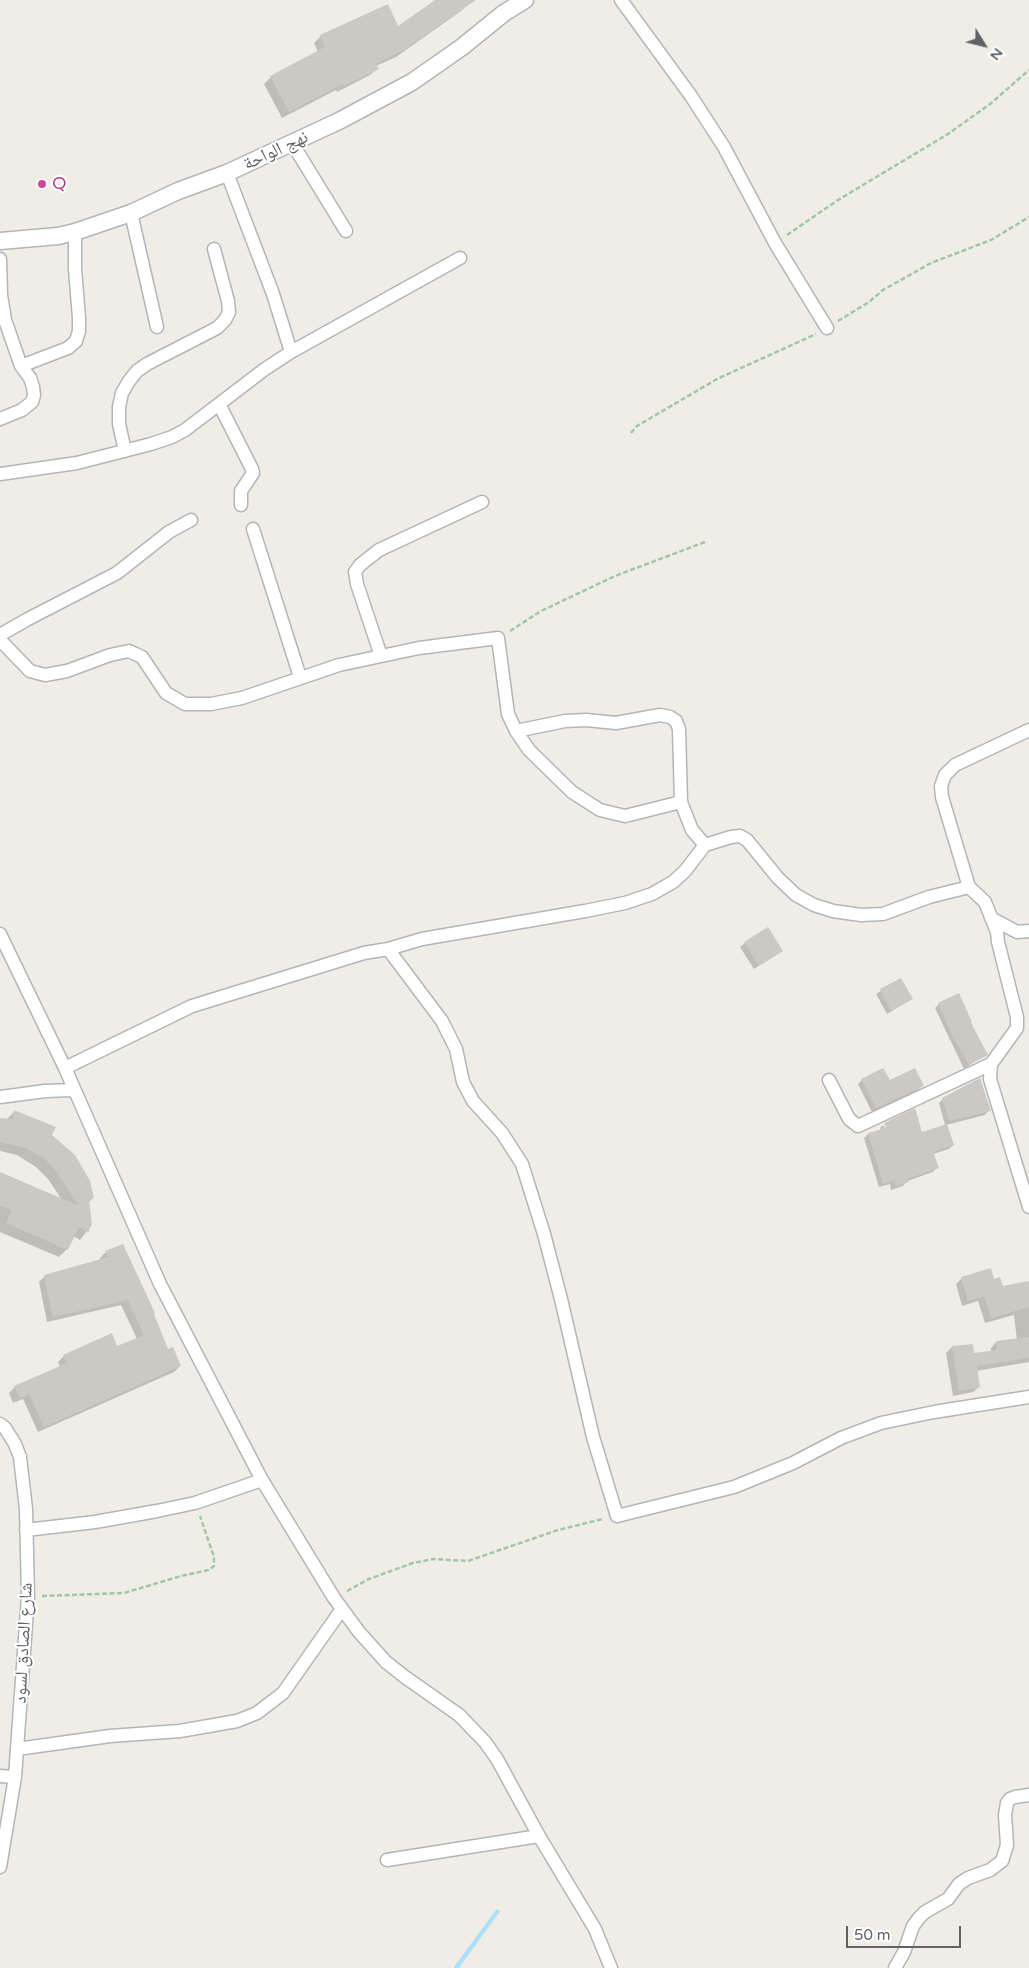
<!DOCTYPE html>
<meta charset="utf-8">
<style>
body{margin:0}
#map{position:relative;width:1029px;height:1968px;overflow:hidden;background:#f0ede7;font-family:"Varela Round",sans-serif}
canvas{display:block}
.north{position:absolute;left:959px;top:20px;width:50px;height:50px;-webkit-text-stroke:4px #fff;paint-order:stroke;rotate:126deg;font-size:14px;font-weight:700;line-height:20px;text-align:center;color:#5f6367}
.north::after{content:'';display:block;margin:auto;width:18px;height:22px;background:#5f6367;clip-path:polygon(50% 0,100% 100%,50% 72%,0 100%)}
.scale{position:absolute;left:846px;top:1926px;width:115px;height:22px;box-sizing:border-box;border:2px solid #5f6367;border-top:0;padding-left:6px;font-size:15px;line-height:18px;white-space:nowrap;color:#5f6367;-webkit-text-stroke:4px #fff;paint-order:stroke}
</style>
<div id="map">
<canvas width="1029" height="1968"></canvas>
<div class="north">N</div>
<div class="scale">50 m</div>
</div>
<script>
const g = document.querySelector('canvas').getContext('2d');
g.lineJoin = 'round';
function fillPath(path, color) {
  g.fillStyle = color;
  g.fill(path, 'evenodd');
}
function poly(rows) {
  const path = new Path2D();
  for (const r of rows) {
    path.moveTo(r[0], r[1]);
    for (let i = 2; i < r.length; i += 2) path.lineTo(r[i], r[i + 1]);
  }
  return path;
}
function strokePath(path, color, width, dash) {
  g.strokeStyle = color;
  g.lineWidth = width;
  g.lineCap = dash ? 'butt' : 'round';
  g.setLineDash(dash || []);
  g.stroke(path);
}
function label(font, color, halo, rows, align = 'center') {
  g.font = font + ' "Varela Round","Noto Naskh Arabic",sans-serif';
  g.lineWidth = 4;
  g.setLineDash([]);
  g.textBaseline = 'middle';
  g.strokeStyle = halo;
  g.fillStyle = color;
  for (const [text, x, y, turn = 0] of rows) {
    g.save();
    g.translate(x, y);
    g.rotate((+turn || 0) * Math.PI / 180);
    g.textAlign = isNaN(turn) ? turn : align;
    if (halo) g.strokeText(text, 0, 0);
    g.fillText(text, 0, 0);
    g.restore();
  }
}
fillPath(poly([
 [437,0,464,0,467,5,461,11,396,57,376,66,377,69,370,75,337,92,336,90,282,118,264,84,271,77,318,52,314,43,321,36,387,6,397,28],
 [745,943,782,951,754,969,740,947],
 [900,979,911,999,887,1014,876,994],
 [939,1004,970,1022,986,1054,964,1069,935,1008],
 [862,1080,889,1082,922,1086,918,1090,872,1112,858,1084],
 [943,1099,989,1110,985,1115,946,1125,953,1145,949,1149,933,1154,937,1168,933,1172,907,1181,903,1186,891,1190,890,1184,879,1187,864,1138,868,1134,881,1130,880,1128,883,1125,888,1134,921,1134,945,1125,939,1103],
 [15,1111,65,1147,78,1160,93,1198,88,1203,91,1226,80,1240,73,1236,67,1249,59,1257,0,1232,0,1173,62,1200,48,1179,36,1167,17,1155,0,1151,0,1121,7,1119],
 [106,1252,153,1314,168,1350,180,1366,174,1372,38,1432,23,1399,13,1403,9,1393,15,1387,60,1367,58,1362,64,1356,116,1347,137,1339,121,1305,47,1322,39,1282,45,1276,101,1261,100,1258],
 [962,1278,993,1280,1002,1287,1029,1282,1029,1362,976,1371,979,1387,973,1392,953,1396,946,1353,952,1347,972,1345,973,1354,991,1352,991,1348,996,1342,1017,1340,1014,1315,985,1323,978,1301,962,1306,956,1284]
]), '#0003');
strokePath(poly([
 [456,1968,497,1912]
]), '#addffa', 4.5);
fillPath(poly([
 [435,0,476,0,404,50,376,64,379,69,344,86,343,84,289,112,270,76,325,47,320,35,388,4,398,26],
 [768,927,783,951,759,966,744,942],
 [901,978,913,999,891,1011,880,989],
 [959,993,972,1022,971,1023,988,1055,969,1065,953,1037,938,1003],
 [883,1068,890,1080,915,1068,924,1086,876,1108,861,1079],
 [980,1078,991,1111,949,1121,942,1098],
 [915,1108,922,1132,947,1124,954,1145,933,1152,939,1168,907,1179,909,1182,896,1186,894,1180,883,1184,868,1133,886,1128,884,1123],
 [14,1110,56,1127,52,1135,75,1155,90,1181,94,1198,89,1200,92,1226,90,1222,89,1232,79,1227,68,1250,6,1223,12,1210,0,1205,0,1172,79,1206,56,1171,45,1159,26,1148,0,1142,0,1118,13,1119],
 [123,1244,155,1313,154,1314,168,1349,173,1347,181,1366,44,1427,29,1394,20,1398,14,1386,67,1363,63,1355,112,1333,117,1346,144,1335,128,1300,53,1317,44,1275,108,1257,105,1251],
 [991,1268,994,1279,1000,1277,1003,1286,1029,1281,1029,1307,991,1318,984,1296,968,1301,961,1277],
 [1029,1337,1029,1358,977,1366,980,1387,959,1391,952,1346,973,1344,974,1353,997,1350,996,1341]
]), '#ccc8c4');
const minor = poly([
 [621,0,691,96,724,147,775,243,827,328],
 [292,143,346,231],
 [227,173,273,294,291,352],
 [131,213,157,327],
 [0,259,1,295,5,320,21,366],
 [219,404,252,469,253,473,241,491,241,505],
 [0,419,22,410,32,402,34,395,33,387,30,378,21,366,68,348,76,341,79,331,79,318,75,269,75,232],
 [125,451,119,424,119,407,122,393,129,381,137,371,147,364,217,328,225,320,229,312,228,301,214,249],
 [0,474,77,463,151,444,172,437,185,430,265,369,291,352,460,258],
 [253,529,300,677],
 [0,635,28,619,117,573,169,532,191,520],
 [0,640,30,671,45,675,67,671,110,655,129,651,142,657,166,693,185,704,211,704,242,698,339,665,419,648,498,638,508,714,516,731,529,750,572,792,600,810,625,816,681,802],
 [381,656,357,584,355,572,360,565,379,550,482,502],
 [1029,730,955,765,945,775,941,786,942,797,969,887,985,902,997,932,998,942,1017,1017,1017,1028,991,1064,990,1079,1029,1207],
 [516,731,565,721,586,720,616,723,660,715,670,717,676,721,679,729,681,802,692,830,705,845,731,837,740,836,747,840,778,878,796,895,814,905,833,911,861,915,883,914,929,897,969,887],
 [991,918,1017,932,1029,931],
 [0,934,65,1068,160,1284,262,1480,334,1598,359,1632,386,1662,405,1677,459,1715,485,1742,497,1759,539,1836,595,1929,611,1968],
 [388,949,422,939,585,911,625,903,652,894,673,882,685,871,705,845],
 [65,1068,192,1006,364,953,388,949,442,1021,456,1049,463,1082,473,1101,502,1133,522,1164,544,1234,561,1299,593,1437,617,1516,734,1487,793,1463,841,1438,881,1423,934,1412,1029,1397],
 [829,1080,849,1119,858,1126,991,1064],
 [0,1097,45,1091,74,1090],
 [0,1424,5,1428,15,1444,20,1457,26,1509,28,1596,15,1777,0,1867],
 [26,1530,95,1522,157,1511,195,1503,262,1480],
 [17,1749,110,1736,180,1731,237,1721,257,1713,283,1693,342,1609],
 [0,1776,15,1777],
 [387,1860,539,1836],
 [895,1968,904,1952,913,1926,919,1918,925,1912,948,1899,959,1884,968,1878,990,1870,1002,1861,1007,1845,1005,1815,1007,1803,1010,1799,1015,1797,1029,1795]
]);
const tertiary = poly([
 [0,241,58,236,75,232,131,213,178,191,227,173,339,121,412,82,462,47,504,13,525,0]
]);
strokePath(minor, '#b2b5b9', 15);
strokePath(tertiary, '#b2b5b9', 19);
strokePath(poly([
 [787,235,838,200,948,134,990,104,1029,70],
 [838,321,869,302,883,290,931,263,991,240,1029,217],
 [631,433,637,426,717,379,816,334],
 [510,631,541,611,615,576,705,542],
 [347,1591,369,1579,413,1563,433,1559,468,1561,558,1530,603,1519],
 [42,1596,124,1593,181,1576,209,1570,214,1566,214,1557,200,1516]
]), '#9fc7a8', 2.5, [5, 2.5]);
strokePath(minor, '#fff', 12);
strokePath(tertiary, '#fff', 16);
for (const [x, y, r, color] of [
 [42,184,5,"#d1479c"]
]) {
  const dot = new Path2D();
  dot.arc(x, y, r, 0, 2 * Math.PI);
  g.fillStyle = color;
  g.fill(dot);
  strokePath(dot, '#fff', 2);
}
label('18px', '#5f6367', '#fff', [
 ["نهج الواحة",276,151,-25],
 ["شارع الصادق لسود",24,1643,-87]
]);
label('18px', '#b23c85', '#fff', [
 ["Q",52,184]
], 'left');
</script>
